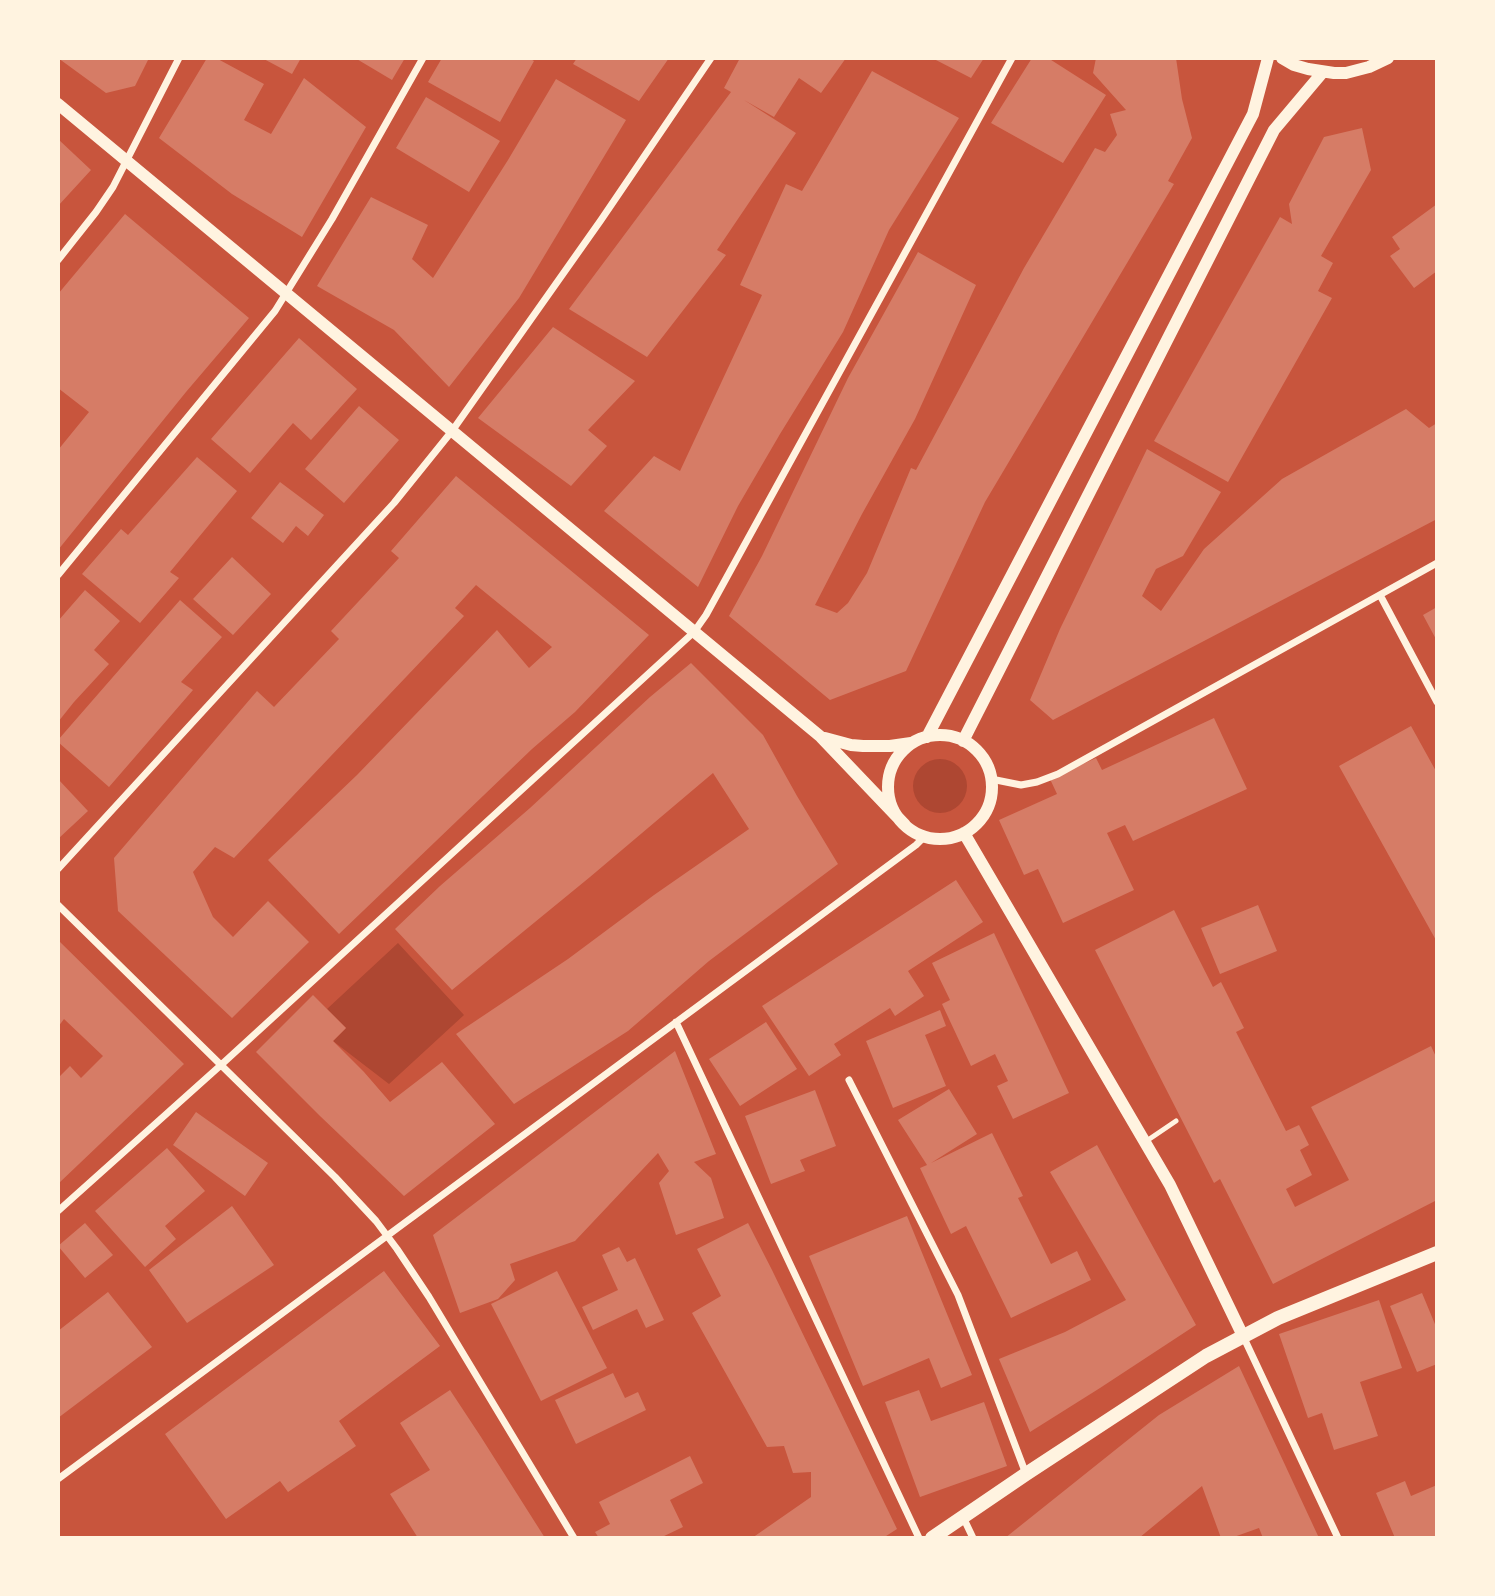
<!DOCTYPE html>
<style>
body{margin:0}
#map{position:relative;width:1495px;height:1596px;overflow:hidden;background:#c8553d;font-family:Lora,serif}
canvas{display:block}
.frame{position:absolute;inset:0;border:60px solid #fff3e0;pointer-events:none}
</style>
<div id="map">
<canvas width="1495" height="1596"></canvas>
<div class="frame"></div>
</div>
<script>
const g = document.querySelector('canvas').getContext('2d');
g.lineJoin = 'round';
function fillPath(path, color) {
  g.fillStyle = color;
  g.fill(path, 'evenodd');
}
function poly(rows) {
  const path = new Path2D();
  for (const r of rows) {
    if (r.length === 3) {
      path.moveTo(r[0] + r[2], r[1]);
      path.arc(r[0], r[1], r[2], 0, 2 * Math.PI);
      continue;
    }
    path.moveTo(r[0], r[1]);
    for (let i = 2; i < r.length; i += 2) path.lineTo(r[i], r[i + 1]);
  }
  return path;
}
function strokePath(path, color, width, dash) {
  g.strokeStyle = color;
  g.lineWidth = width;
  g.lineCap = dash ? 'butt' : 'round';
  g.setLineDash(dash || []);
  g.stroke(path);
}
fillPath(poly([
 [940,786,27],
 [398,943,464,1015,389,1084,333,1041,346,1028,327,1009]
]), '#ae4732');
fillPath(poly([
 [58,58,149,58,135,86,106,93],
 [207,58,216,58,264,84,244,120,271,134,304,78,366,127,302,237,232,194,159,138],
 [262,58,301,58,292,74],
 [355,58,405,58,392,80],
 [442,58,529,58,534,61,500,122,428,82],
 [577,58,669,58,639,101,573,64],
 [740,58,846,58,821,93,799,78,774,117,744,100,796,133,717,250,726,255,647,357,569,309,731,92,724,88],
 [932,58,984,58,971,78],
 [1032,58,1048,58,1106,95,1063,163,991,123],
 [1096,58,1176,58,1182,99,1192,138,1168,181,1174,184,985,502,906,671,830,700,729,616,762,556,848,378,918,252,976,285,915,419,862,514,815,605,837,613,848,603,867,573,911,468,916,470,1024,268,1095,148,1105,152,1117,135,1110,114,1126,110,1093,73],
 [872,71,959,118,889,230,843,332,780,434,738,506,698,587,604,511,654,456,680,471,762,295,740,285,786,184,802,191],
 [556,79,626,120,519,298,449,387,394,330,317,286,371,197,428,225,412,259,433,278,508,160],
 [426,97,500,141,469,192,396,148],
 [1362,128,1371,170,1321,256,1333,263,1318,291,1332,298,1228,482,1154,441,1280,217,1292,224,1289,204,1324,137],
 [58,139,91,170,58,206],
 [1437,204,1437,271,1414,288,1390,256,1400,249,1392,237],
 [125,214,249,318,186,392,58,550,58,450,89,412,58,388,58,294],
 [553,327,635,381,588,430,607,446,571,486,478,418],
 [299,338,357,389,311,440,293,423,250,473,211,439],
 [359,406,399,440,344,503,305,469],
 [1406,409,1429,428,1437,423,1437,519,1053,720,1030,700,1060,629,1147,449,1221,492,1183,556,1156,569,1142,596,1161,611,1204,549,1282,479],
 [197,457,237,491,170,572,179,578,140,623,82,574,121,529,128,535],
 [456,476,649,635,575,712,532,749,339,934,268,860,357,775,497,630,529,668,552,647,476,585,455,608,464,616,234,858,215,847,193,872,213,917,233,937,268,901,309,942,232,1018,118,911,114,858,257,691,274,707,339,639,331,631,399,558,391,551],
 [280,482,324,515,308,536,296,526,283,543,251,518],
 [232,557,271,594,233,635,193,599],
 [85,590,120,621,94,650,109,664,74,702,58,722,58,621],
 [180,600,222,637,181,682,193,690,109,787,58,742,58,740],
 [1437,607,1437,641,1423,615],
 [691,663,763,735,797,796,838,864,709,961,628,1031,514,1104,456,1034,568,959,654,895,749,829,713,773,590,877,452,990,395,929,440,886,530,808,650,697],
 [1214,718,1247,789,1133,841,1125,825,1107,833,1134,890,1063,923,1038,869,1024,875,999,820,1057,794,1050,779,1096,758,1102,770],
 [1411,726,1437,773,1437,942,1339,766],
 [58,779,88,811,58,839],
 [956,880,983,922,908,971,924,996,895,1016,890,1008,834,1044,841,1055,809,1076,762,1006],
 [1258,905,1277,951,1220,974,1201,928],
 [1174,910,1213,987,1221,982,1244,1028,1236,1032,1286,1131,1299,1125,1309,1145,1300,1150,1312,1175,1286,1189,1295,1207,1349,1180,1311,1107,1431,1046,1437,1059,1437,1200,1273,1284,1220,1179,1214,1183,1095,950],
 [994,933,1069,1093,1013,1119,997,1086,1008,1081,995,1054,971,1066,942,1004,950,1000,932,963],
 [58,940,184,1064,58,1184,58,1078,70,1066,81,1078,103,1056,64,1019,58,1027],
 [313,995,346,1028,333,1041,364,1072,390,1102,442,1062,495,1124,404,1196,320,1116,256,1052],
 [940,1010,946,1026,925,1035,946,1086,893,1108,866,1041],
 [766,1022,797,1069,740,1106,709,1059],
 [675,1051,716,1154,694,1162,711,1178,724,1218,676,1235,659,1183,669,1171,658,1153,575,1241,510,1264,515,1280,498,1299,460,1313,433,1235],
 [949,1089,977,1134,931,1163,992,1133,1023,1196,1018,1198,1051,1264,1077,1251,1091,1280,1011,1318,966,1226,951,1234,920,1168,927,1165,898,1120],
 [815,1090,836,1146,800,1160,805,1171,771,1184,745,1116],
 [196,1112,268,1163,245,1196,173,1145],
 [1097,1145,1196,1325,1100,1388,1030,1432,999,1359,1065,1332,1126,1300,1050,1172],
 [167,1148,205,1191,165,1226,176,1239,145,1267,95,1211],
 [232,1206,274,1265,187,1323,149,1270],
 [907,1216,972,1375,941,1388,929,1358,863,1386,809,1256],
 [85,1223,113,1255,85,1278,58,1246],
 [748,1223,772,1270,897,1529,883,1538,752,1538,811,1497,811,1472,793,1473,784,1446,767,1447,692,1313,721,1296,697,1249],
 [619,1247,627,1262,635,1258,664,1320,646,1328,637,1309,593,1330,582,1307,618,1290,602,1255],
 [384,1271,440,1346,339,1421,356,1446,288,1492,280,1481,226,1519,165,1434],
 [557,1271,607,1368,541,1401,491,1304],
 [108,1292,152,1347,58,1418,58,1331],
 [1422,1293,1437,1329,1437,1364,1417,1372,1390,1306],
 [1379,1300,1402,1368,1360,1382,1378,1436,1334,1450,1322,1413,1308,1418,1279,1334],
 [1239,1366,1319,1538,1263,1538,1259,1528,1231,1538,1221,1538,1202,1486,1139,1538,1005,1538,1159,1415],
 [613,1373,625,1398,638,1392,646,1410,576,1444,555,1400],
 [450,1390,481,1437,545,1538,418,1538,390,1494,430,1470,400,1423],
 [919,1390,931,1421,984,1402,1007,1466,920,1497,885,1402],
 [690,1456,703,1483,670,1500,683,1527,660,1538,599,1538,595,1532,610,1524,599,1502],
 [1405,1481,1411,1496,1437,1485,1437,1536,1431,1538,1395,1538,1376,1493]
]), '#d67c66');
strokePath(poly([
 [1145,1142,1176,1121]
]), '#fff3e0', 5);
strokePath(poly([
 [58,260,96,212,113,187,179,58],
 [58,575,275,311,332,219,423,58],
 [1380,595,1437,702],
 [991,779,1021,785,1037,782,1058,774,1437,563],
 [58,869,394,503,452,431,601,220,711,58],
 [58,905,335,1177,376,1221,397,1249,429,1297,574,1538],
 [676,1022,919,1538],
 [849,1080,958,1295,1026,1474],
 [58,1211,221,1065,694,632,706,615,1012,58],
 [1243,1336,1338,1538],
 [58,1479,916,845,925,836],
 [963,1517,973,1538]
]), '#fff3e0', 7);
strokePath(poly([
 [1282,58,1294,65,1308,69,1334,73,1346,73,1369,67,1388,58],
 [58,104,821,737,905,825],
 [940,787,52],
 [927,737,1253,114,1268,58],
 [825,738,851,745,863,746,890,746,911,743],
 [963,741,1274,130,1322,73],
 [964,833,1170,1185,1243,1336]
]), '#fff3e0', 12);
strokePath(poly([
 [932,1538,1026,1474,1206,1356,1278,1318,1437,1253]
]), '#fff3e0', 14);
</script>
